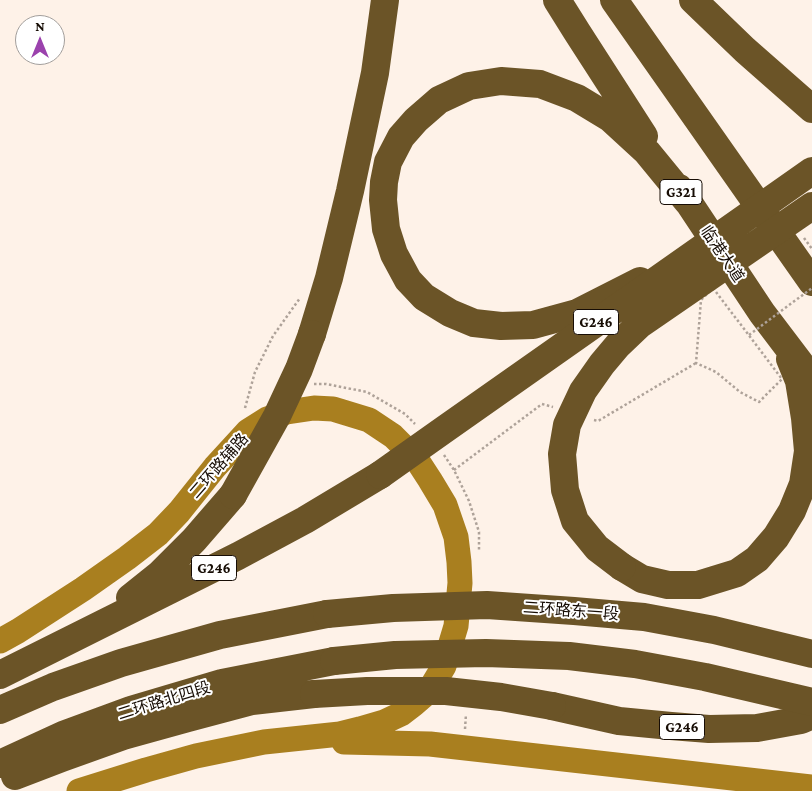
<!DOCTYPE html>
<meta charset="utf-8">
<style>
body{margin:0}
#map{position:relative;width:812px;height:791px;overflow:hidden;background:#fef2e8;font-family:"Crimson Pro",serif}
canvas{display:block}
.north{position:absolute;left:15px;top:15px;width:50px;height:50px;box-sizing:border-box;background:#fff;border:1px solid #a29e9b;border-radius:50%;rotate:0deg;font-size:14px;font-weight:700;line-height:20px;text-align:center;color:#170d05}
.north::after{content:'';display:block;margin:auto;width:18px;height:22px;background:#9b42ad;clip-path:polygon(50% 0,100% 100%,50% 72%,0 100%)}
</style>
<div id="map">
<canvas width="812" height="791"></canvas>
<div class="north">N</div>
</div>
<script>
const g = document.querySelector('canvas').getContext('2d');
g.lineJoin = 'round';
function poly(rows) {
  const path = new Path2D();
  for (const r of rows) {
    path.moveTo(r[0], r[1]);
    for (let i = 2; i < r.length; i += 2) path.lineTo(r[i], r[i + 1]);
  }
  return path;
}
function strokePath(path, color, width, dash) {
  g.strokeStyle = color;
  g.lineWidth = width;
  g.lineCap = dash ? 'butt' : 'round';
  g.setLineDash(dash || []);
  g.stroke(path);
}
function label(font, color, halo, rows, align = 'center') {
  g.font = font + ' "Crimson Pro","Noto Sans SC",serif';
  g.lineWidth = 4;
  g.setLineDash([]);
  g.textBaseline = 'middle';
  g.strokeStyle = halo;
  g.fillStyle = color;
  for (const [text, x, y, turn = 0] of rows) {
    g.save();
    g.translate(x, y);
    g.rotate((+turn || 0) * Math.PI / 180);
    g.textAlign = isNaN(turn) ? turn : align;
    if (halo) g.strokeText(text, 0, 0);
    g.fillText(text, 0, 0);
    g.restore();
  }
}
strokePath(poly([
 [713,288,782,379,759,402,740,392,716,372,696,363,701,300,713,288],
 [314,384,326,384,367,392,405,414,415,424],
 [245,408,255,372,273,336,300,298],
 [594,420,598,421,696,363],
 [444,455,454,470,469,501,479,532,479,550],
 [454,470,542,404,553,407],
 [465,729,466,714]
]), '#aea299', 2.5, [2.5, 2.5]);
strokePath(poly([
 [0,641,18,631,83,589,127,558,158,534,179,512,215,467,248,431,267,419,287,412,314,408,333,409,369,420,393,436,417,460,430,480,445,505,456,537,459,562,460,583,456,626,444,666,429,691,414,704,401,714,384,722,360,729,340,734,264,742,196,756,146,770,79,791],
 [344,742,430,744,812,787]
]), '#a97f1f', 25);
strokePath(poly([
 [557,0,577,32,644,136],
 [614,0,812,282],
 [693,0,745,50,812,109],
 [679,188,762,313,812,379],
 [640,281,577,313,533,325,501,326,474,323,450,313,424,297,408,280,394,254,386,229,383,200,384,182,388,162,401,137,416,120,439,100,469,86,501,81,540,84,577,98,610,118,647,152,688,202],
 [312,334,329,278,350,191,375,73,385,0],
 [622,567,642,579,668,585,698,585,737,573,757,559,776,537,792,511,803,484,808,451,805,418,799,381,790,359],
 [130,598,160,574,194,540,233,495],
 [0,675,238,556,305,520,380,475],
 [552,706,619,721,671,726,709,729,757,728,801,720,812,715],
 [0,710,53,687,121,663,220,635,327,614],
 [0,764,63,735,131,710,222,683,334,661],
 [15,776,62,758,123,736,188,718,252,701,314,694]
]), '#6b5427', 28);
strokePath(poly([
 [804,238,812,249],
 [749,335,812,288]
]), '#aea299', 2.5, [2.5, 2.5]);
strokePath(poly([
 [380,475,445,429,812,171],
 [233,495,277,416,299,369,312,334],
 [622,567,597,548,575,521,565,490,562,454,567,425,583,391,602,364,618,345,639,325,812,206],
 [327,614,393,608,487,605,574,611,644,617,714,630,812,654],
 [334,661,395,655,486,653,569,656,635,664,705,677,812,702],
 [314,694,367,691,446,691,501,697,552,706]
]), '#6b5427', 28);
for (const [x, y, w] of [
 [681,192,42],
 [596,322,45],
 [214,568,45],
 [682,727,45]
]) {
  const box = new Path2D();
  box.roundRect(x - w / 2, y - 12.5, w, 25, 4);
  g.fillStyle = '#fff';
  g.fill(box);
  strokePath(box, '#170d05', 1);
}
label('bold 15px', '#170d05', null, [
 ["G321",681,192],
 ["G246",596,322],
 ["G246",214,568],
 ["G246",682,727]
]);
label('16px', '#170d05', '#fff', [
 ["临港大道",722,254,56],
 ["二环路辅路",219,466,-49],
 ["二环路东一段",571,611,4],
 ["二环路北四段",164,701,-17]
]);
</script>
